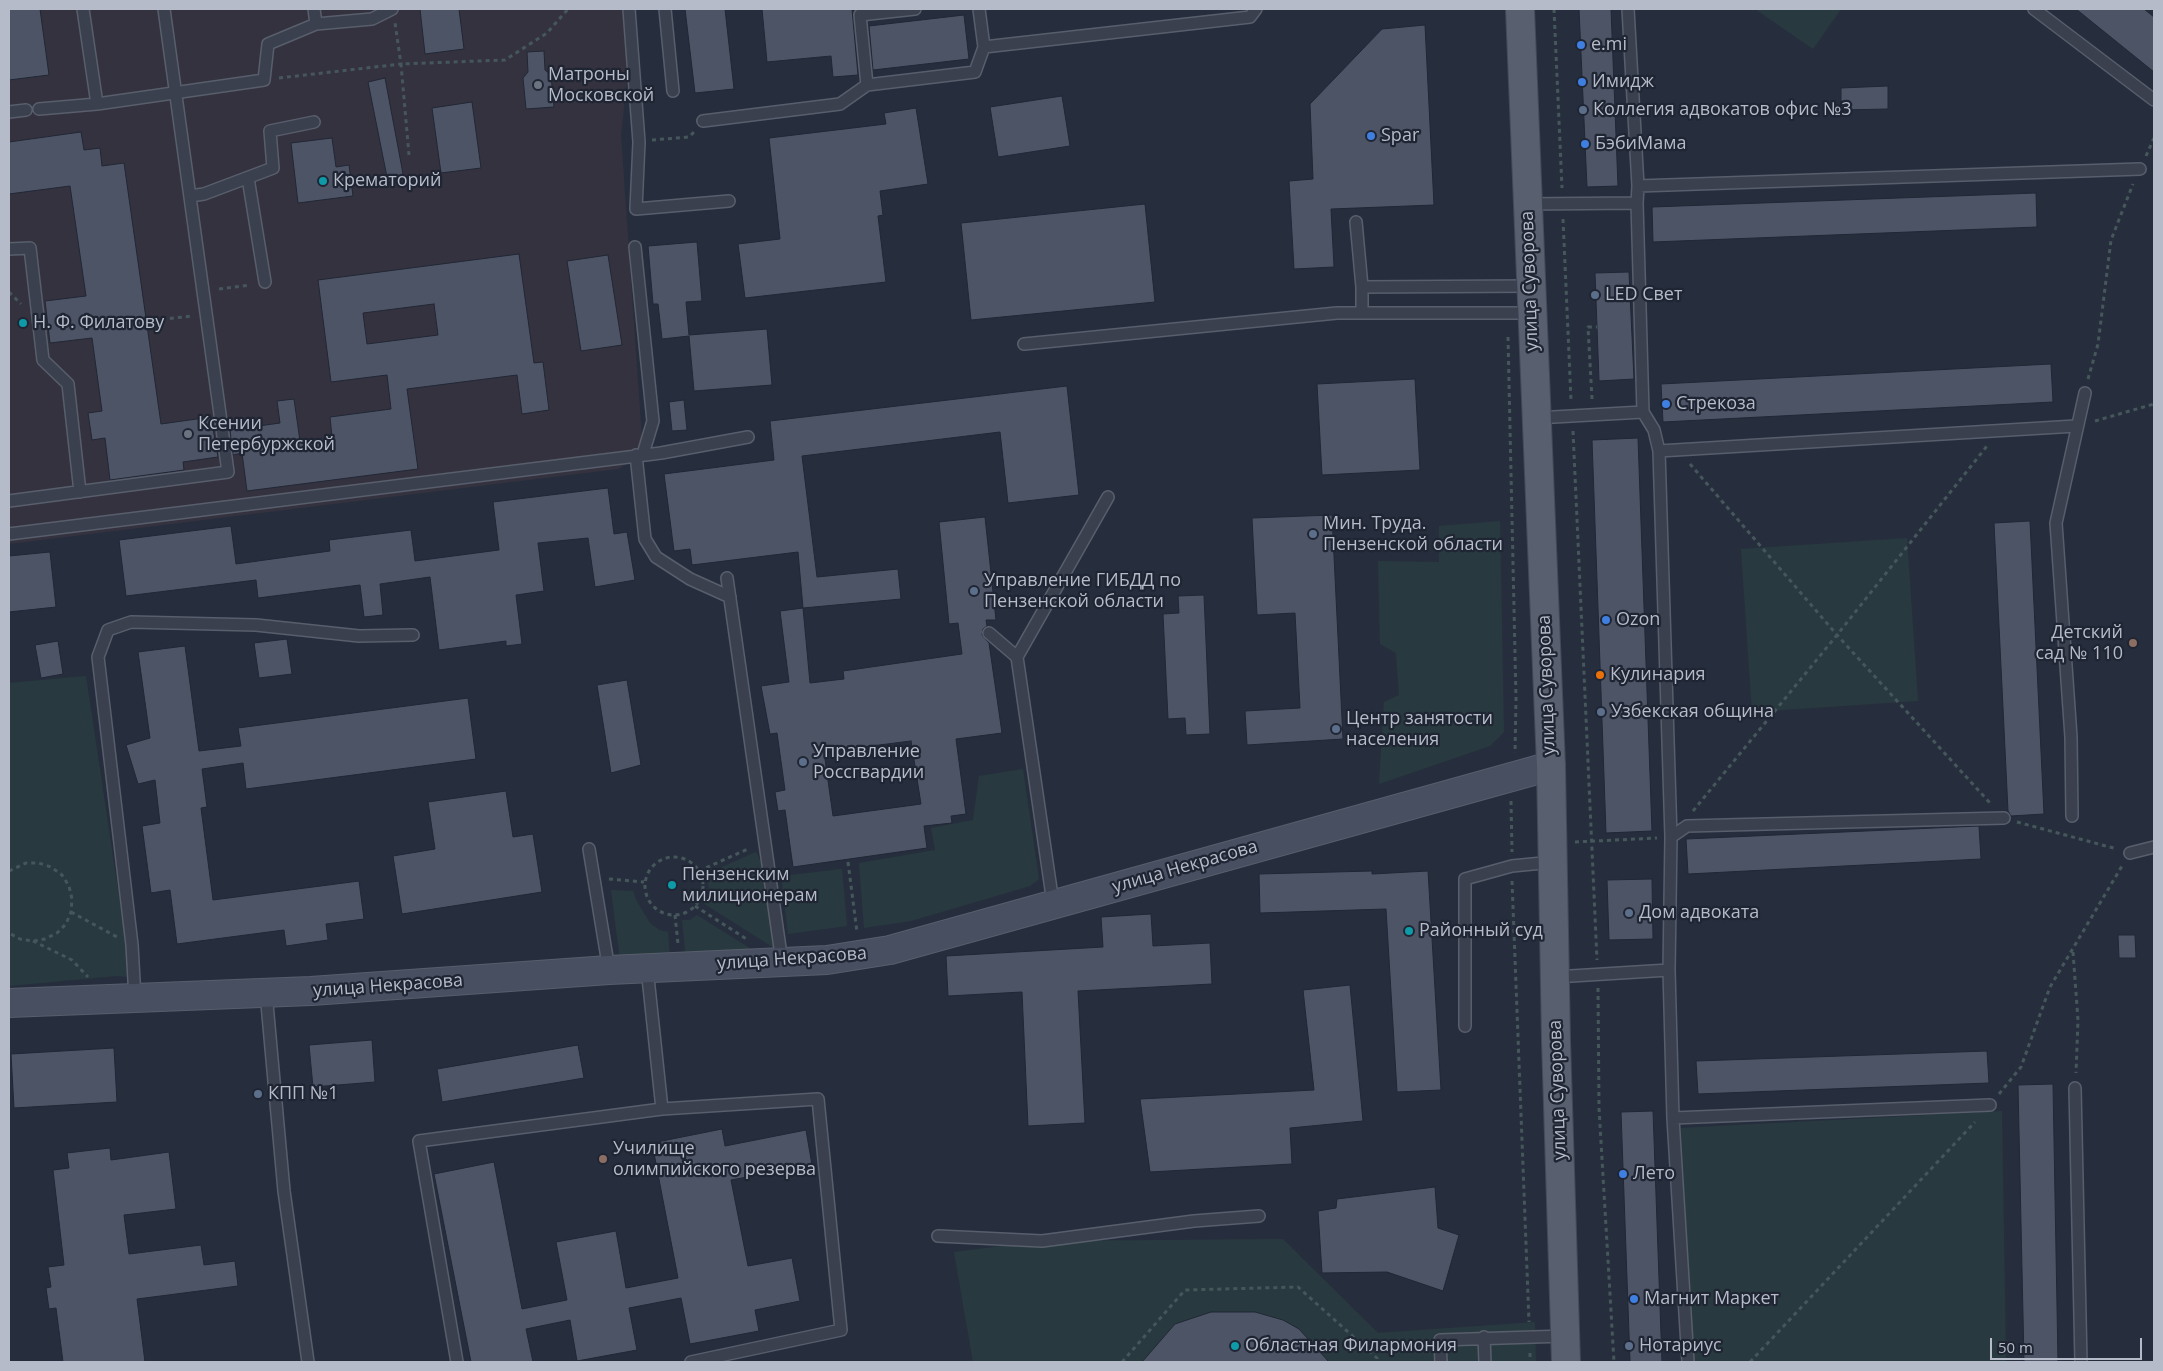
<!DOCTYPE html>
<meta charset="utf-8">
<style>
body{margin:0}
#map{position:relative;width:2163px;height:1371px;overflow:hidden;background:#262e3e;font-family:"Open Sans",sans-serif}
canvas{display:block}
.frame{position:absolute;inset:0;border:10px solid #b6bbc9;pointer-events:none}
.scale{position:absolute;left:1990px;top:1338px;width:152px;height:22px;box-sizing:border-box;border:2px solid #b6bbc9;border-top:0;padding-left:6px;font-size:15px;line-height:18px;white-space:nowrap;color:#b6bbc9;-webkit-text-stroke:4px #1f2533;paint-order:stroke}
</style>
<div id="map">
<canvas width="2163" height="1371"></canvas>
<div class="frame"></div>
<div class="scale">50 m</div>
</div>
<script>
const g = document.querySelector('canvas').getContext('2d');
g.lineJoin = 'round';
function fillPath(path, color) {
  g.fillStyle = color;
  g.fill(path, 'evenodd');
}
function poly(rows) {
  const path = new Path2D();
  for (const r of rows) {
    if (r.length === 3) {
      path.moveTo(r[0] + r[2], r[1]);
      path.arc(r[0], r[1], r[2], 0, 2 * Math.PI);
      continue;
    }
    path.moveTo(r[0], r[1]);
    for (let i = 2; i < r.length; i += 2) path.lineTo(r[i], r[i + 1]);
  }
  return path;
}
function strokePath(path, color, width, dash) {
  g.strokeStyle = color;
  g.lineWidth = width;
  g.lineCap = dash ? 'butt' : 'round';
  g.setLineDash(dash || []);
  g.stroke(path);
}
function label(font, color, halo, rows, align = 'center') {
  g.font = font + ' "Open Sans",sans-serif';
  g.lineWidth = 4.5;
  g.setLineDash([]);
  g.textBaseline = 'middle';
  g.strokeStyle = halo;
  g.fillStyle = color;
  for (const [text, x, y, turn = 0] of rows) {
    g.save();
    g.translate(x, y);
    g.rotate((+turn || 0) * Math.PI / 180);
    g.textAlign = isNaN(turn) ? turn : align;
    if (halo) g.strokeText(text, 0, 0);
    g.fillText(text, 0, 0);
    g.restore();
  }
}
fillPath(poly([
 [9,9,635,9,621,135,643,454,618,469,9,544]
]), '#35323f');
fillPath(poly([
 [1755,9,1841,9,1813,49],
 [1500,521,1504,732,1490,746,1379,784,1384,702,1399,695,1396,653,1380,644,1378,561,1439,562,1439,526],
 [1907,538,1918,701,1752,712,1741,549],
 [86,676,131,977,116,976,9,986,9,679,9,683],
 [1023,769,1039,879,1030,886,911,921,864,928,859,863,935,850,931,828,973,820,979,776],
 [756,852,761,862,774,948,703,903,709,890,706,874],
 [842,869,847,926,788,934,781,876],
 [611,890,633,891,636,900,650,923,659,930,668,932,670,958,620,960],
 [697,915,762,956,686,958,682,920,690,920],
 [2002,1111,2006,1362,1693,1362,1681,1128],
 [1283,1239,1378,1333,1535,1322,1536,1362,973,1362,954,1252,1042,1241]
]), '#283a3f');
const building = poly([
 [9,9,40,9,49,75,9,80,9,9],
 [420,9,459,9,464,49,425,54,420,9],
 [685,9,725,9,734,89,695,93,685,9],
 [762,9,852,9,858,75,833,77,831,56,767,62,762,9],
 [1579,9,1611,9,1618,186,1587,187,1579,9],
 [2076,9,2144,9,2154,17,2154,72,2076,9],
 [964,15,969,59,873,70,869,26,964,15],
 [1425,25,1434,205,1331,209,1334,267,1294,269,1289,181,1313,179,1310,104,1382,29,1425,25],
 [544,51,545,70,551,75,554,107,526,109,523,78,528,72,527,52,544,51],
 [385,78,404,179,388,182,368,82,385,78],
 [1888,86,1888,109,1841,110,1841,88,1888,86],
 [1062,96,1070,146,998,157,990,107,1062,96],
 [472,102,481,168,441,173,432,108,472,102],
 [916,108,928,184,880,191,883,215,878,216,886,282,745,298,738,244,780,239,769,138,886,124,884,113,916,108],
 [81,132,84,150,100,148,102,166,124,163,161,424,211,417,218,457,183,462,184,470,110,480,105,438,92,440,88,413,102,411,92,338,50,343,45,301,86,296,70,186,9,194,9,142,81,132],
 [332,138,336,167,349,165,353,196,298,203,291,143,332,138],
 [2036,193,2037,227,1653,242,1652,207,2036,193],
 [1145,204,1155,302,971,320,961,223,1145,204],
 [697,242,702,301,686,302,689,335,767,329,772,385,694,391,689,336,662,339,658,304,653,304,648,246,697,242],
 [519,254,534,363,543,362,549,410,522,414,517,375,407,389,418,469,247,491,242,453,233,455,230,430,280,423,277,401,294,399,300,441,332,437,330,417,391,409,387,375,331,382,318,280,519,254],
 [434,304,438,335,367,344,363,313,434,304],
 [608,255,622,345,581,351,567,261,608,255],
 [1629,272,1634,379,1599,381,1595,273,1629,272],
 [2051,364,2053,402,1663,422,1661,384,2051,364],
 [1415,379,1420,470,1322,475,1317,384,1415,379],
 [1067,386,1079,495,1008,503,1000,432,802,456,817,577,898,569,901,599,803,608,798,552,692,565,690,549,674,551,664,474,774,460,770,421,1067,386],
 [684,400,687,430,672,431,669,402,684,400],
 [1638,438,1652,831,1606,833,1592,440,1638,438],
 [608,488,614,534,627,532,635,580,595,587,588,538,538,543,544,591,516,595,522,644,506,646,506,641,439,650,430,577,380,584,383,615,364,617,360,585,258,598,256,580,126,596,119,540,231,526,236,564,330,551,329,540,411,530,415,561,499,550,493,502,608,488],
 [1332,515,1343,739,1247,745,1245,711,1300,708,1295,613,1257,615,1252,518,1332,515],
 [985,517,996,620,986,620,987,626,983,629,982,635,989,643,1002,733,956,739,966,814,951,816,952,823,924,826,927,848,793,867,785,810,778,811,775,792,785,790,777,733,770,734,761,686,789,682,780,611,803,608,810,683,844,679,843,671,962,654,958,623,949,624,939,522,985,517],
 [911,741,921,804,833,816,824,752,911,741],
 [2030,521,2044,814,2011,816,2008,811,1994,523,2030,521],
 [50,552,56,607,9,612,9,556,50,552],
 [1204,595,1210,734,1186,735,1185,718,1168,719,1163,614,1179,613,1178,596,1204,595],
 [287,639,292,674,259,678,254,643,287,639],
 [58,641,63,674,41,678,35,645,58,641],
 [185,646,199,751,241,746,238,728,468,698,476,759,246,789,243,763,202,769,207,807,201,808,213,900,359,881,364,919,326,924,328,940,286,946,284,930,177,944,170,890,151,893,142,826,160,823,155,780,138,784,126,745,150,738,138,652,185,646],
 [627,680,641,765,611,773,597,685,627,680],
 [506,791,513,837,533,834,542,892,402,914,393,856,435,849,428,802,506,791],
 [1979,826,1981,859,1688,874,1686,839,1979,826],
 [1372,871,1372,874,1428,871,1441,1090,1397,1092,1386,909,1260,913,1259,874,1372,871],
 [1652,879,1653,939,1609,940,1607,880,1652,879],
 [1151,914,1153,946,1210,943,1212,984,1078,991,1085,1123,1028,1126,1022,992,948,996,946,956,1103,947,1101,917,1151,914],
 [2118,935,2135,935,2136,958,2119,958,2118,935],
 [1350,985,1363,1121,1290,1128,1292,1164,1150,1172,1140,1099,1314,1090,1303,990,1350,985],
 [372,1040,375,1082,313,1087,309,1045,372,1040],
 [578,1045,584,1078,442,1102,437,1069,578,1045],
 [114,1048,117,1102,14,1108,11,1054,114,1048],
 [1987,1051,1989,1083,1698,1094,1696,1061,1987,1051],
 [2053,1084,2058,1362,2024,1362,2018,1085,2053,1084],
 [1653,1111,1662,1362,1630,1362,1621,1112,1653,1111],
 [722,1129,725,1146,806,1130,812,1165,731,1180,748,1266,792,1258,800,1301,755,1310,759,1331,690,1344,681,1298,629,1308,637,1350,577,1361,570,1320,526,1329,533,1362,471,1362,434,1174,494,1162,522,1309,567,1300,556,1242,616,1231,626,1288,678,1278,652,1143,722,1129],
 [110,1148,111,1160,169,1152,176,1209,124,1215,129,1254,201,1245,204,1265,235,1261,238,1286,137,1299,145,1362,63,1362,56,1308,49,1309,46,1288,51,1287,48,1267,64,1265,53,1170,69,1168,67,1153,110,1148],
 [1435,1187,1438,1228,1459,1235,1443,1291,1387,1272,1322,1273,1318,1211,1336,1208,1337,1199,1435,1187],
 [1211,1312,1255,1312,1283,1320,1299,1329,1329,1362,1142,1362,1175,1324,1211,1312]
]);
fillPath(building, '#4d5466');
strokePath(building, '#212735', 1);
const lane = poly([
 [314,9,316,24],
 [629,9,639,142,636,209,729,201],
 [665,9,673,91],
 [915,9,860,15,867,85,975,72,984,47],
 [979,9,984,47,1250,17,1256,9],
 [1628,9,1638,186],
 [2034,9,2154,100],
 [97,104,264,80,268,44,316,24,372,19,392,9],
 [39,109,97,104,83,9],
 [9,112,26,110],
 [703,121,840,104,867,85],
 [248,178,265,282],
 [190,196,204,194,273,168,270,131,314,122],
 [1637,203,1643,412],
 [1527,204,1637,203,1638,186,2140,169],
 [1356,222,1362,287],
 [635,247,653,421,643,454],
 [9,249,30,248,43,360,68,384,80,492],
 [1362,313,1362,287,1530,286],
 [1024,344,1337,313,1532,313],
 [1536,418,1643,412,1654,430,1659,451,1671,837,1687,826,2004,818],
 [1659,451,2076,426],
 [636,455,645,539,656,557,690,579,730,597],
 [9,501,228,472,164,9],
 [9,534,661,453,748,437],
 [727,578,782,962],
 [989,633,1017,657],
 [2072,816,2071,737,2056,523,2085,393],
 [1671,837,1669,970,1673,1118,1688,1362],
 [589,849,609,970],
 [2130,853,2154,847],
 [1053,903,1017,657,1108,497],
 [647,968,662,1109],
 [1555,977,1669,970],
 [266,993,284,1191,308,1362],
 [135,998,132,945,98,657,108,630,131,622,256,625,359,636,413,635],
 [1465,1026,1465,879,1512,866,1553,862],
 [2075,1088,2081,1362],
 [1673,1118,1990,1105],
 [938,1236,1042,1241,1194,1221,1259,1216],
 [1484,1337,1485,1362],
 [457,1362,419,1141,662,1109,818,1099,841,1330,691,1362],
 [1441,1362,1440,1340,1565,1336]
]);
const secondary = poly([
 [9,1003,311,991,609,970,827,960,890,950,1551,766]
]);
const primary = poly([
 [1520,9,1551,766,1556,1041,1566,1362]
]);
strokePath(lane, '#585e6c', 14);
strokePath(secondary, '#585e6c', 30);
strokePath(primary, '#434957', 30);
strokePath(poly([
 [1554,9,1562,188],
 [279,78,401,64,395,23],
 [652,140,689,137,694,132],
 [409,155,401,64,505,60,547,33,568,9],
 [2146,156,2154,138],
 [1563,219,1571,400],
 [219,289,250,285],
 [9,292,21,304],
 [146,321,193,316],
 [1508,337,1516,699,1515,753],
 [2088,379,2098,344,2111,240,2133,184],
 [1592,399,1588,327,1597,327],
 [2095,421,2154,404],
 [1573,431,1597,960],
 [1690,464,1837,635,1990,803],
 [1511,801,1512,852],
 [1693,811,1837,635,1987,446],
 [2017,822,2117,849],
 [1575,842,1657,838],
 [674,886,29],
 [848,862,857,932],
 [9,871,26,863,39,863,51,867,62,875,69,886,72,899,71,912,66,924,57,933,45,939,33,941,20,939,9,933],
 [699,871,750,848],
 [609,879,644,882],
 [1512,881,1529,1322],
 [695,906,748,940],
 [71,912,117,937],
 [675,915,678,944],
 [33,941,72,960,88,977],
 [2073,952,2078,1020,2076,1073],
 [1598,988,1599,1108,1614,1362],
 [1999,1094,2021,1067,2050,987,2122,866],
 [1530,1353,1530,1362],
 [1122,1362,1185,1290,1298,1287,1377,1358,1377,1362],
 [1750,1362,1975,1122]
]), '#46575c', 3, [4, 4]);
strokePath(lane, '#3a404e', 11);
strokePath(secondary, '#484f61', 28);
strokePath(primary, '#585f6e', 28);
for (const [x, y, r, color] of [
 [1581,45,5,"#3f7fe0"],
 [1582,82,5,"#3f7fe0"],
 [538,85,5,"#6b7280"],
 [1583,110,5,"#5c6f8a"],
 [1371,136,5,"#3f7fe0"],
 [1585,144,5,"#3f7fe0"],
 [323,181,5,"#0f9aa8"],
 [1595,295,5,"#5c6f8a"],
 [23,323,5,"#0f9aa8"],
 [1666,404,5,"#3f7fe0"],
 [188,434,5,"#6b7280"],
 [1313,534,5,"#5c6f8a"],
 [974,591,5,"#5c6f8a"],
 [1606,620,5,"#3f7fe0"],
 [2133,643,5,"#8d6e63"],
 [1600,675,5,"#e8710a"],
 [1601,712,5,"#5c6f8a"],
 [1336,729,5,"#5c6f8a"],
 [803,762,5,"#5c6f8a"],
 [672,885,5,"#0f9aa8"],
 [1629,913,5,"#5c6f8a"],
 [1409,931,5,"#0f9aa8"],
 [258,1094,5,"#5c6f8a"],
 [603,1159,5,"#8d6e63"],
 [1623,1174,5,"#3f7fe0"],
 [1634,1299,5,"#3f7fe0"],
 [1235,1346,5,"#0f9aa8"],
 [1629,1346,5,"#5c6f8a"]
]) {
  const dot = new Path2D();
  dot.arc(x, y, r, 0, 2 * Math.PI);
  g.fillStyle = color;
  g.fill(dot);
  strokePath(dot, '#1f2533', 2);
}
label('18px', '#b6bbc9', '#1f2533', [
 ["e.mi",1591,45],
 ["Матроны",548,75],
 ["Московской",548,96],
 ["Имидж",1592,82],
 ["Коллегия адвокатов офис №3",1593,110],
 ["Spar",1381,136],
 ["БэбиМама",1595,144],
 ["Крематорий",333,181],
 ["LED Свет",1605,295],
 ["Н. Ф. Филатову",33,323],
 ["Стрекоза",1676,404],
 ["Ксении",198,424],
 ["Петербуржской",198,445],
 ["Мин. Труда.",1323,524],
 ["Пензенской области",1323,545],
 ["Управление ГИБДД по",984,581],
 ["Пензенской области",984,602],
 ["Ozon",1616,620],
 ["Детский",2123,633,"right"],
 ["сад № 110",2123,654,"right"],
 ["Кулинария",1610,675],
 ["Узбекская община",1611,712],
 ["Центр занятости",1346,719],
 ["населения",1346,740],
 ["Управление",813,752],
 ["Россгвардии",813,773],
 ["Пензенским",682,875],
 ["милиционерам",682,896],
 ["Дом адвоката",1639,913],
 ["Районный суд",1419,931],
 ["КПП №1",268,1094],
 ["Училище",613,1149],
 ["олимпийского резерва",613,1170],
 ["Лето",1633,1174],
 ["Магнит Маркет",1644,1299],
 ["Областная Филармония",1245,1346],
 ["Нотариус",1639,1346]
], 'left');
label('18px', '#b6bbc9', '#1f2533', [
 ["улица Суворова",1530,281,-92],
 ["улица Суворова",1547,685,-92],
 ["улица Некрасова",1185,867,-16],
 ["улица Некрасова",792,959,-4],
 ["улица Некрасова",388,986,-4],
 ["улица Суворова",1558,1090,-92]
]);
</script>
